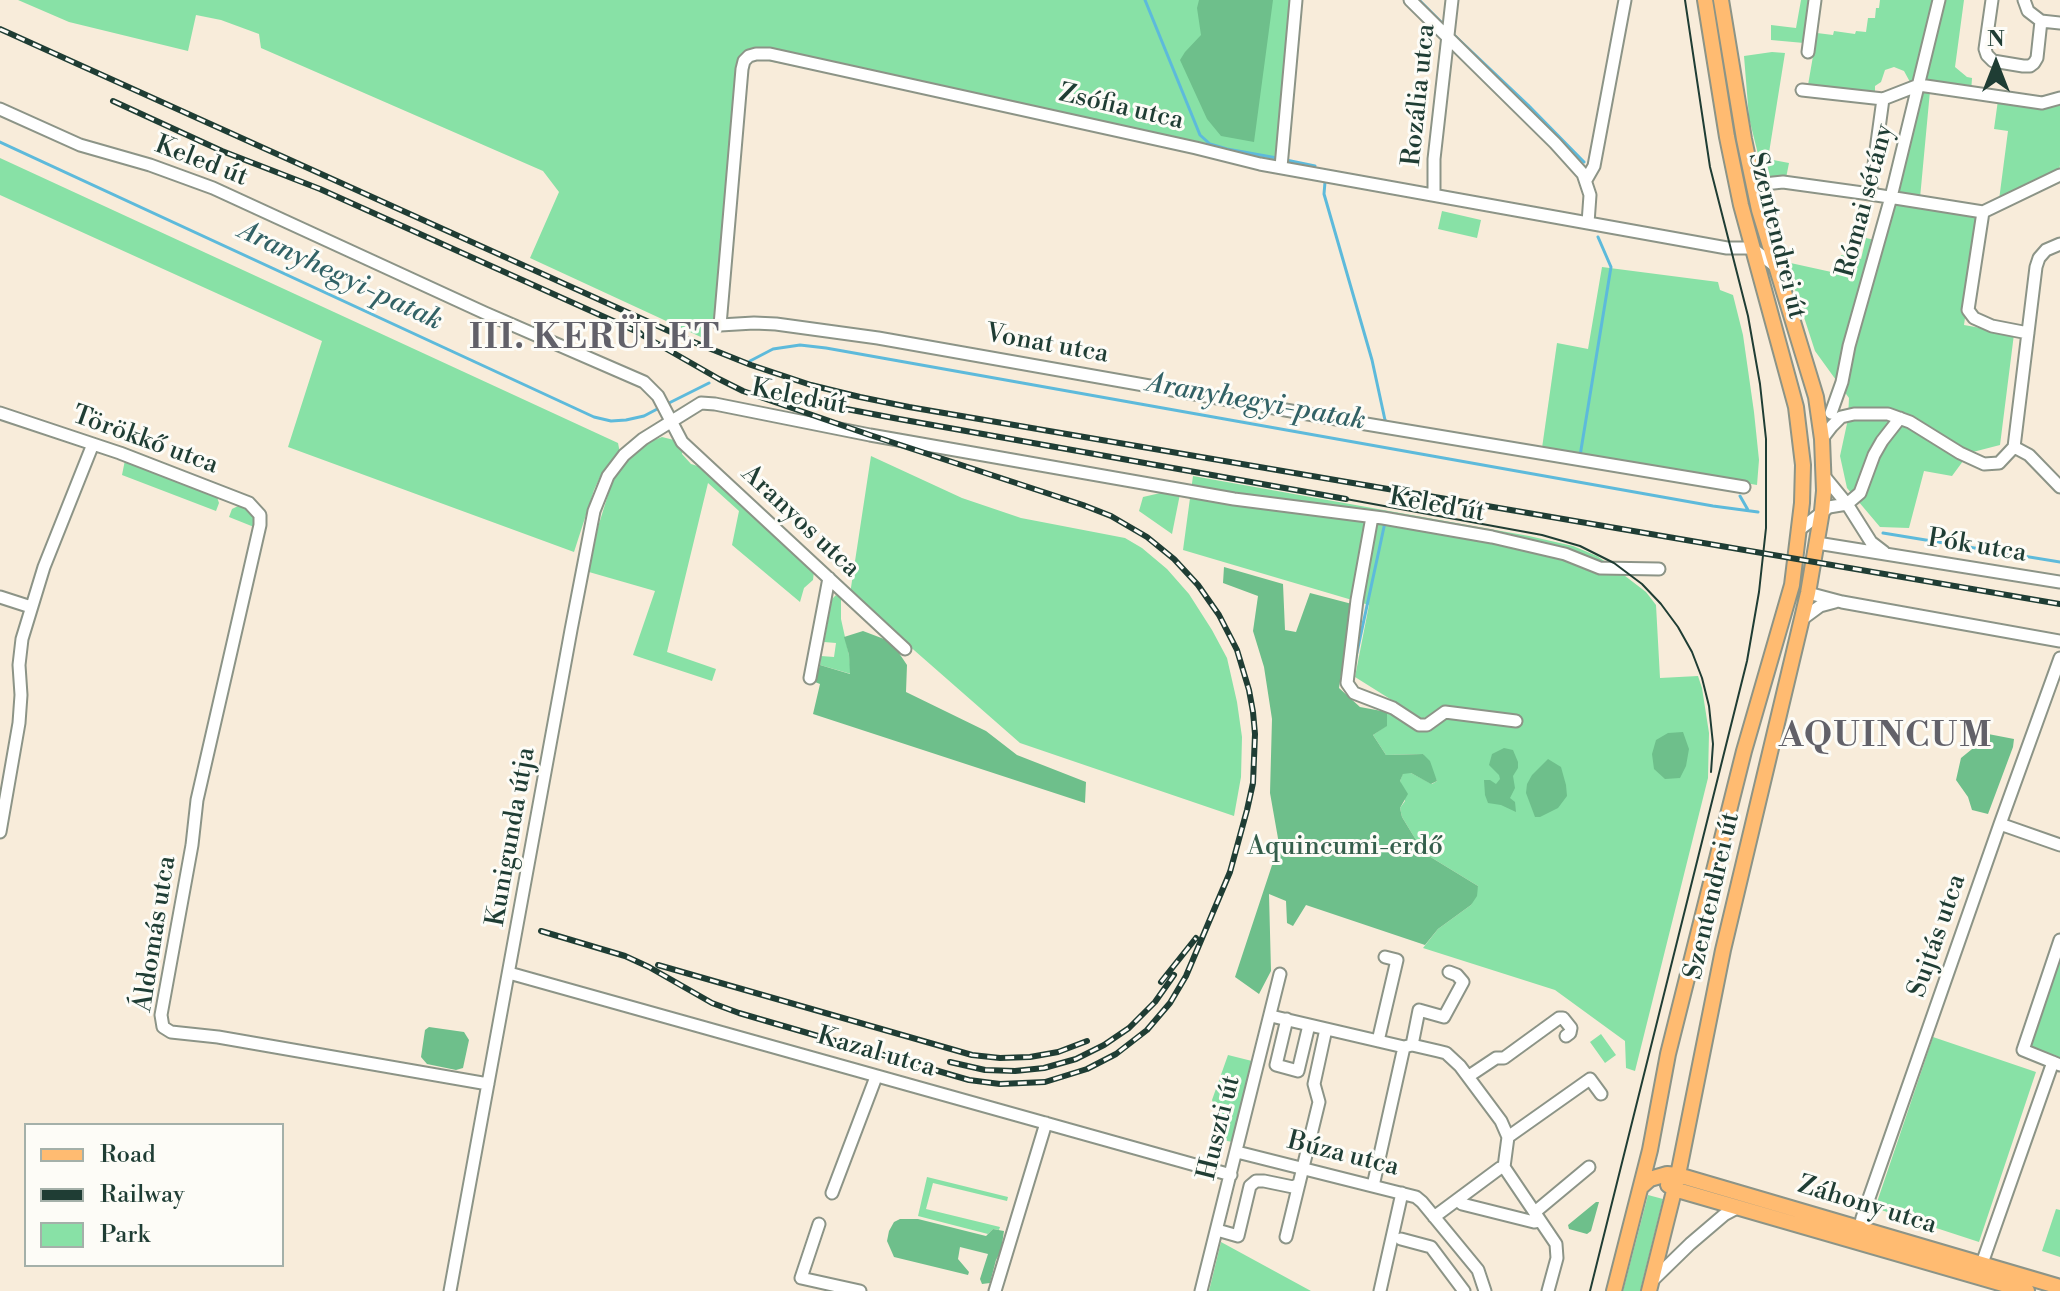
<!DOCTYPE html>
<meta charset="utf-8">
<style>
body{margin:0}
#map{position:relative;width:2060px;height:1291px;overflow:hidden;background:#f8ecda;font-family:"Libre Bodoni",serif}
canvas{display:block}
.legend{position:absolute;left:24px;top:1123px;width:260px;height:144px;box-sizing:border-box;background:#fdfcf7;border:2px solid #a4b0a9;margin:0;padding:10px 14px;list-style:none;font-size:24px;color:#1f3d34}
.legend li{display:flex;align-items:center;gap:16px;height:40px}
.legend b{width:40px;border:2px solid #a4b0a9}
.north{position:absolute;left:1956px;top:24px;width:80px;height:80px;-webkit-text-stroke:6px #fdfcf7;paint-order:stroke;rotate:0deg;font-size:22px;font-weight:700;line-height:32px;text-align:center;color:#1f3d34}
.north::after{content:'';display:block;margin:auto;width:28px;height:36px;background:#1f3d34;clip-path:polygon(50% 0,100% 100%,50% 72%,0 100%)}
</style>
<div id="map">
<canvas width="2060" height="1291"></canvas>
<ul class="legend">
<li><b style="height:10px;background:#ffbb71"></b>Road</li>
<li><b style="height:10px;background:#1f3d34"></b>Railway</li>
<li><b style="height:22px;background:#88e1a6"></b>Park</li>
</ul>
<div class="north">N</div>
</div>
<script>
const g = document.querySelector('canvas').getContext('2d');
g.lineJoin = 'round';
function fillPath(path, color) {
  g.fillStyle = color;
  g.fill(path, 'evenodd');
}
function poly(rows) {
  const path = new Path2D();
  for (const r of rows) {
    path.moveTo(r[0], r[1]);
    for (let i = 2; i < r.length; i += 2) path.lineTo(r[i], r[i + 1]);
  }
  return path;
}
function strokePath(path, color, width, dash) {
  g.strokeStyle = color;
  g.lineWidth = width;
  g.lineCap = dash ? 'butt' : 'round';
  g.setLineDash(dash || []);
  g.stroke(path);
}
function label(font, color, halo, rows, align = 'center') {
  g.font = font + ' "Libre Bodoni",serif';
  g.lineWidth = 6;
  g.setLineDash([]);
  g.textBaseline = 'middle';
  g.strokeStyle = halo;
  g.fillStyle = color;
  for (const [text, x, y, turn = 0] of rows) {
    g.save();
    g.translate(x, y);
    g.rotate((+turn || 0) * Math.PI / 180);
    g.textAlign = isNaN(turn) ? turn : align;
    if (halo) g.strokeText(text, 0, 0);
    g.fillText(text, 0, 0);
    g.restore();
  }
}
fillPath(poly([
 [18,0,1296,0,1281,167,749,57,729,228,721,313,703,338,530,258,559,192,543,171,261,48,259,34,221,20,196,15,188,51,69,22],
 [1801,0,1810,0,1804,43,1771,40,1771,25,1796,28],
 [1880,0,1964,0,1955,67,1967,77,1972,78,1971,93,1910,82,1904,71,1894,67,1885,70,1881,82,1875,86,1875,98,1820,92,1808,85,1817,33,1833,35,1834,31,1855,34,1856,31,1866,32,1868,18,1875,18,1876,8,1879,8],
 [1772,52,1785,53,1768,159,1789,163,1786,178,1765,176,1763,174,1749,118,1744,56],
 [1920,90,1930,91,1920,198,1982,208,1999,200,2008,131,1994,129,1998,100,2060,101,2060,165,2059,172,1980,213,1964,325,2014,334,2000,445,1969,453,1952,476,1924,471,1909,528,1880,527,1847,488,1840,456,1848,419,1849,398,1815,351,1786,262,1836,273,1841,255,1861,259,1866,238,1875,240],
 [0,158,618,443,620,453,600,477,594,490,574,552,288,447,322,341,0,195],
 [1442,211,1481,220,1477,238,1438,229],
 [1602,267,1718,282,1720,290,1733,295,1743,335,1754,412,1759,460,1757,485,1542,448,1557,343,1588,349],
 [662,437,674,440,683,450,682,454,691,464,701,467,814,571,813,580,804,588,800,602,732,545,739,511,708,483,667,652,716,669,712,681,633,655,655,591,589,572,598,527,612,482,629,457,646,443],
 [871,456,962,498,1021,518,1125,538,1142,548,1167,569,1189,594,1212,630,1227,658,1237,702,1242,737,1241,777,1234,816,1020,743,850,594],
 [125,460,216,494,219,503,216,511,122,475],
 [1193,476,1529,536,1573,546,1597,556,1616,569,1646,592,1656,605,1660,678,1698,676,1702,688,1709,733,1708,778,1635,1071,1626,1068,1625,1041,1555,990,1423,948,1438,929,1471,905,1478,886,1424,853,1402,817,1400,808,1405,801,1400,781,1403,773,1411,773,1432,784,1437,781,1423,754,1386,755,1373,735,1386,726,1387,712,1390,710,1423,728,1444,708,1422,719,1355,677,1369,605,1183,550],
 [1169,491,1180,494,1172,534,1139,511,1143,497],
 [240,505,249,509,258,520,254,527,229,517,232,509],
 [836,595,841,598,841,619,849,655,851,674,820,665,821,656,834,657,836,643,824,642,832,599],
 [2060,954,2060,1059,2028,1048],
 [1601,1034,1616,1055,1605,1063,1590,1042],
 [1933,1037,2036,1072,1979,1242,1875,1208],
 [1228,1055,1252,1061,1232,1142,1210,1137,1217,1114,1212,1100],
 [927,1177,1008,1197,1007,1201,933,1183,926,1209,1000,1227,999,1230,993,1229,988,1234,918,1216],
 [1648,1195,1663,1199,1640,1291,1623,1291],
 [2056,1209,2060,1210,2060,1257,2042,1251],
 [1221,1242,1311,1291,1209,1291]
]), '#88e1a6');
fillPath(poly([
 [1199,0,1273,0,1254,142,1221,136,1207,119,1180,60,1185,52,1201,35,1197,8],
 [1224,567,1283,584,1285,630,1296,632,1310,593,1352,604,1339,688,1360,707,1387,712,1387,726,1373,735,1386,755,1423,754,1430,761,1437,781,1431,784,1411,773,1403,774,1400,781,1408,794,1400,808,1402,817,1424,853,1478,886,1477,896,1471,905,1438,929,1425,945,1306,905,1293,926,1287,923,1286,901,1269,894,1271,971,1259,994,1235,977,1279,844,1270,793,1272,719,1264,667,1253,631,1258,596,1223,583],
 [863,631,884,639,897,650,907,665,906,692,986,731,1017,755,1086,782,1085,803,813,714,820,684,815,682,820,665,850,674,849,655,844,637],
 [1683,732,1689,749,1686,766,1680,778,1665,779,1654,769,1652,754,1656,740,1668,733],
 [1983,733,2014,739,2013,747,1988,814,1972,810,1968,797,1956,780,1961,758,1977,745],
 [1504,748,1513,750,1518,762,1518,768,1513,776,1515,788,1510,798,1515,802,1516,812,1501,805,1488,803,1485,795,1484,780,1490,780,1496,784,1500,779,1499,775,1489,765,1492,754],
 [1548,759,1561,767,1566,785,1567,796,1558,808,1540,817,1535,817,1526,793,1527,784,1532,775],
 [429,1027,464,1032,469,1040,463,1068,456,1070,427,1064,421,1057,425,1030],
 [1596,1202,1599,1202,1591,1231,1587,1234,1569,1229,1568,1225],
 [900,1219,918,1219,986,1236,993,1229,1004,1231,1001,1251,996,1260,990,1283,982,1284,980,1279,988,1254,960,1247,958,1259,969,1272,968,1275,894,1257,887,1241,889,1231,894,1222]
]), '#6ebf8b');
strokePath(poly([
 [1145,0,1200,135,1210,144,1227,149,1277,158],
 [1419,0,1442,23],
 [1454,35,1528,105,1584,162],
 [0,142,594,417,611,421,626,420,644,416,661,407],
 [1286,160,1315,166],
 [1325,182,1324,194,1372,360,1385,420,1389,424],
 [750,361,773,349,800,345,826,348,1713,506,1758,512],
 [667,404,709,383],
 [1580,456,1611,267,1598,237],
 [1740,496,1748,510],
 [1883,533,2060,562],
 [1354,666,1387,513]
]), '#5dbadb', 3);
const minor = poly([
 [1410,0,1555,143,1583,174,1590,195,1588,223],
 [1992,0,1985,49,1987,55,1993,61,2023,66,2030,66,2034,63,2037,58,2041,21],
 [2024,0,2028,11,2041,21,2060,23],
 [1808,52,1815,0],
 [1883,99,1919,85,2042,103,2060,98],
 [0,109,80,145,150,165,213,188,485,313,644,382,658,396,682,442,905,649],
 [1281,167,1296,0],
 [1586,180,1594,166,1625,0],
 [1764,184,1783,182,1870,194,1883,99,1802,90],
 [1870,194,1983,212],
 [1434,195,1434,159,1452,0],
 [1983,212,1968,310,1974,318,1992,326,2028,333],
 [1983,212,2060,175],
 [0,413,120,453,249,503,260,515,260,525,197,800,192,845,161,1015,163,1027,171,1032,218,1037,488,1084],
 [1831,413,1842,382,1849,346,1891,197,1939,0],
 [1822,439,1832,426,1841,417,1854,414,1888,414,1910,422,1960,453,1984,464,1999,463,2014,447],
 [2014,447,2036,267,2039,258,2046,250,2060,244],
 [2014,447,2029,455,2060,487],
 [1824,476,1847,504,1871,542,1884,552],
 [1744,487,1342,420,878,338,776,324,754,323,720,325,742,69,744,61,749,56,756,54,770,54,1196,148,1260,164,1727,248,1752,248,1775,266],
 [1847,504,1860,493,1874,455,1882,441,1900,418],
 [1372,517,1357,600,1347,683,1354,693,1393,708,1419,725,1427,725,1445,712,1516,721],
 [1799,530,1829,507,1847,504],
 [1817,543,2060,582],
 [1808,593,1842,602,2060,641],
 [0,597,31,607],
 [1801,620,1820,606,1835,602],
 [810,678,829,578],
 [2000,824,2060,845],
 [0,832,19,723,21,695,19,665,22,639,44,567,93,444],
 [509,973,1231,1175],
 [1271,1016,1404,1047,1412,1045,1438,1051,1446,1053,1460,1066,1501,1121,1508,1137,1504,1167,1556,1244,1557,1258,1548,1291],
 [1287,1019,1276,1065,1298,1071,1309,1025],
 [1378,1041,1397,960,1385,957],
 [1412,1045,1419,1010,1444,1017,1463,982,1457,975,1449,972],
 [2060,1065,2023,1050,2060,940],
 [1469,1076,1496,1058,1504,1058,1559,1018,1563,1018,1571,1028,1570,1033,1566,1036],
 [1508,1137,1590,1079,1601,1094],
 [1237,1152,1416,1197,1422,1202,1478,1270,1485,1291],
 [1373,1186,1404,1047],
 [832,1193,876,1077],
 [1457,1200,1462,1204,1534,1222,1540,1221],
 [1535,1212,1589,1167],
 [1434,1217,1500,1168,1504,1167],
 [819,1224,801,1278,860,1291],
 [1217,1230,1238,1236,1250,1186,1256,1181,1264,1181,1293,1187,1299,1184],
 [1859,1233,1862,1218,2000,824,2060,658],
 [1286,1237,1319,1102,1314,1084,1326,1029],
 [1401,1239,1431,1247,1464,1291],
 [1980,1269,2053,1062],
 [1652,1281,1690,1244,1724,1215,1739,1207],
 [450,1291,571,630,594,511,608,476,624,455,643,439,701,403,715,404,870,435,1234,499,1383,518,1492,537,1565,554,1600,568,1659,569],
 [995,1291,1046,1123],
 [1201,1291,1280,974],
 [1380,1291,1402,1193]
]);
const major = poly([
 [1668,1185,1674,1189,2027,1291],
 [1641,1187,1650,1179,1667,1174,1678,1175,2060,1287],
 [1614,1291,1650,1150,1668,1054,1744,751,1792,585,1802,503,1803,465,1796,407,1741,205,1727,137,1705,0],
 [1649,1291,1678,1175,1723,950,1808,593,1822,511,1824,491,1822,439,1816,397,1759,210,1744,139,1721,0]
]);
strokePath(minor, '#8c9487', 15);
strokePath(major, '#8c9487', 18);
strokePath(minor, '#fff', 11);
strokePath(major, '#ffbb71', 14);
strokePath(poly([
 [1346,499,1542,535,1580,546,1614,563,1642,584,1661,604,1678,627,1692,652,1702,678,1709,706,1713,744,1711,772],
 [1590,1291,1747,661,1759,592,1766,528,1766,439,1760,384,1748,316,1710,167,1685,0]
]), '#1f3d34', 2);
const rail = poly([
 [0,29,691,341,751,365,811,385,860,397,909,407,2060,604],
 [113,101,222,151,320,189,640,333],
 [776,391,836,407,899,419,1346,499],
 [541,931,625,956,649,967,712,1003,739,1013,969,1080,1000,1084,1045,1082,1087,1069,1116,1054,1147,1030,1170,1003,1186,976,1230,872,1247,810,1253,783,1255,734,1253,712,1249,690,1237,650,1219,615,1198,585,1174,559,1147,537,1111,516,1083,505,870,435,743,391,719,379,630,328],
 [658,965,972,1055,1000,1058,1030,1057,1058,1052,1087,1041],
 [1161,982,1196,938],
 [950,1062,985,1070,1015,1071,1044,1068,1076,1059,1104,1045,1129,1028,1155,1002,1174,975]
]);
strokePath(rail, '#1f3d34', 6);
strokePath(rail, '#fdfcf7', 3, [9]);
label('26px', '#1f3d34', '#fdfcf7', [
 ["Rozália utca",1420,95,-84],
 ["Zsófia utca",1121,108,13],
 ["Keled út",201,162,21],
 ["Római sétány",1866,201,-75],
 ["Szentendrei út",1776,236,76],
 ["Vonat utca",1047,345,10],
 ["Keled út",799,398,11],
 ["Törökkő utca",145,441,20],
 ["Keled út",1437,506,10],
 ["Aranyos utca",800,522,43],
 ["Pók utca",1977,547,9],
 ["Kunigunda útja",512,837,-80],
 ["Szentendrei út",1713,896,-77],
 ["Áldomás utca",156,934,-81],
 ["Sujtás utca",1938,936,-71],
 ["Kazal utca",876,1053,16],
 ["Huszti út",1220,1128,-76],
 ["Búza utca",1343,1155,14],
 ["Záhony utca",1867,1206,17]
]);
label('26px', '#345e4b', '#fdfcf7', [
 ["Aquincumi-erdő",1345,848]
]);
label('italic 28px', '#326266', '#fdfcf7', [
 ["Aranyhegyi-patak",340,277,25],
 ["Aranyhegyi-patak",1256,403,10]
]);
g.letterSpacing = '2px';
label('bold 34px', '#626169', '#fdfcf7', [
 ["III. KERÜLET",595,340],
 ["AQUINCUM",1886,738]
]);
g.letterSpacing = '0px';
</script>
